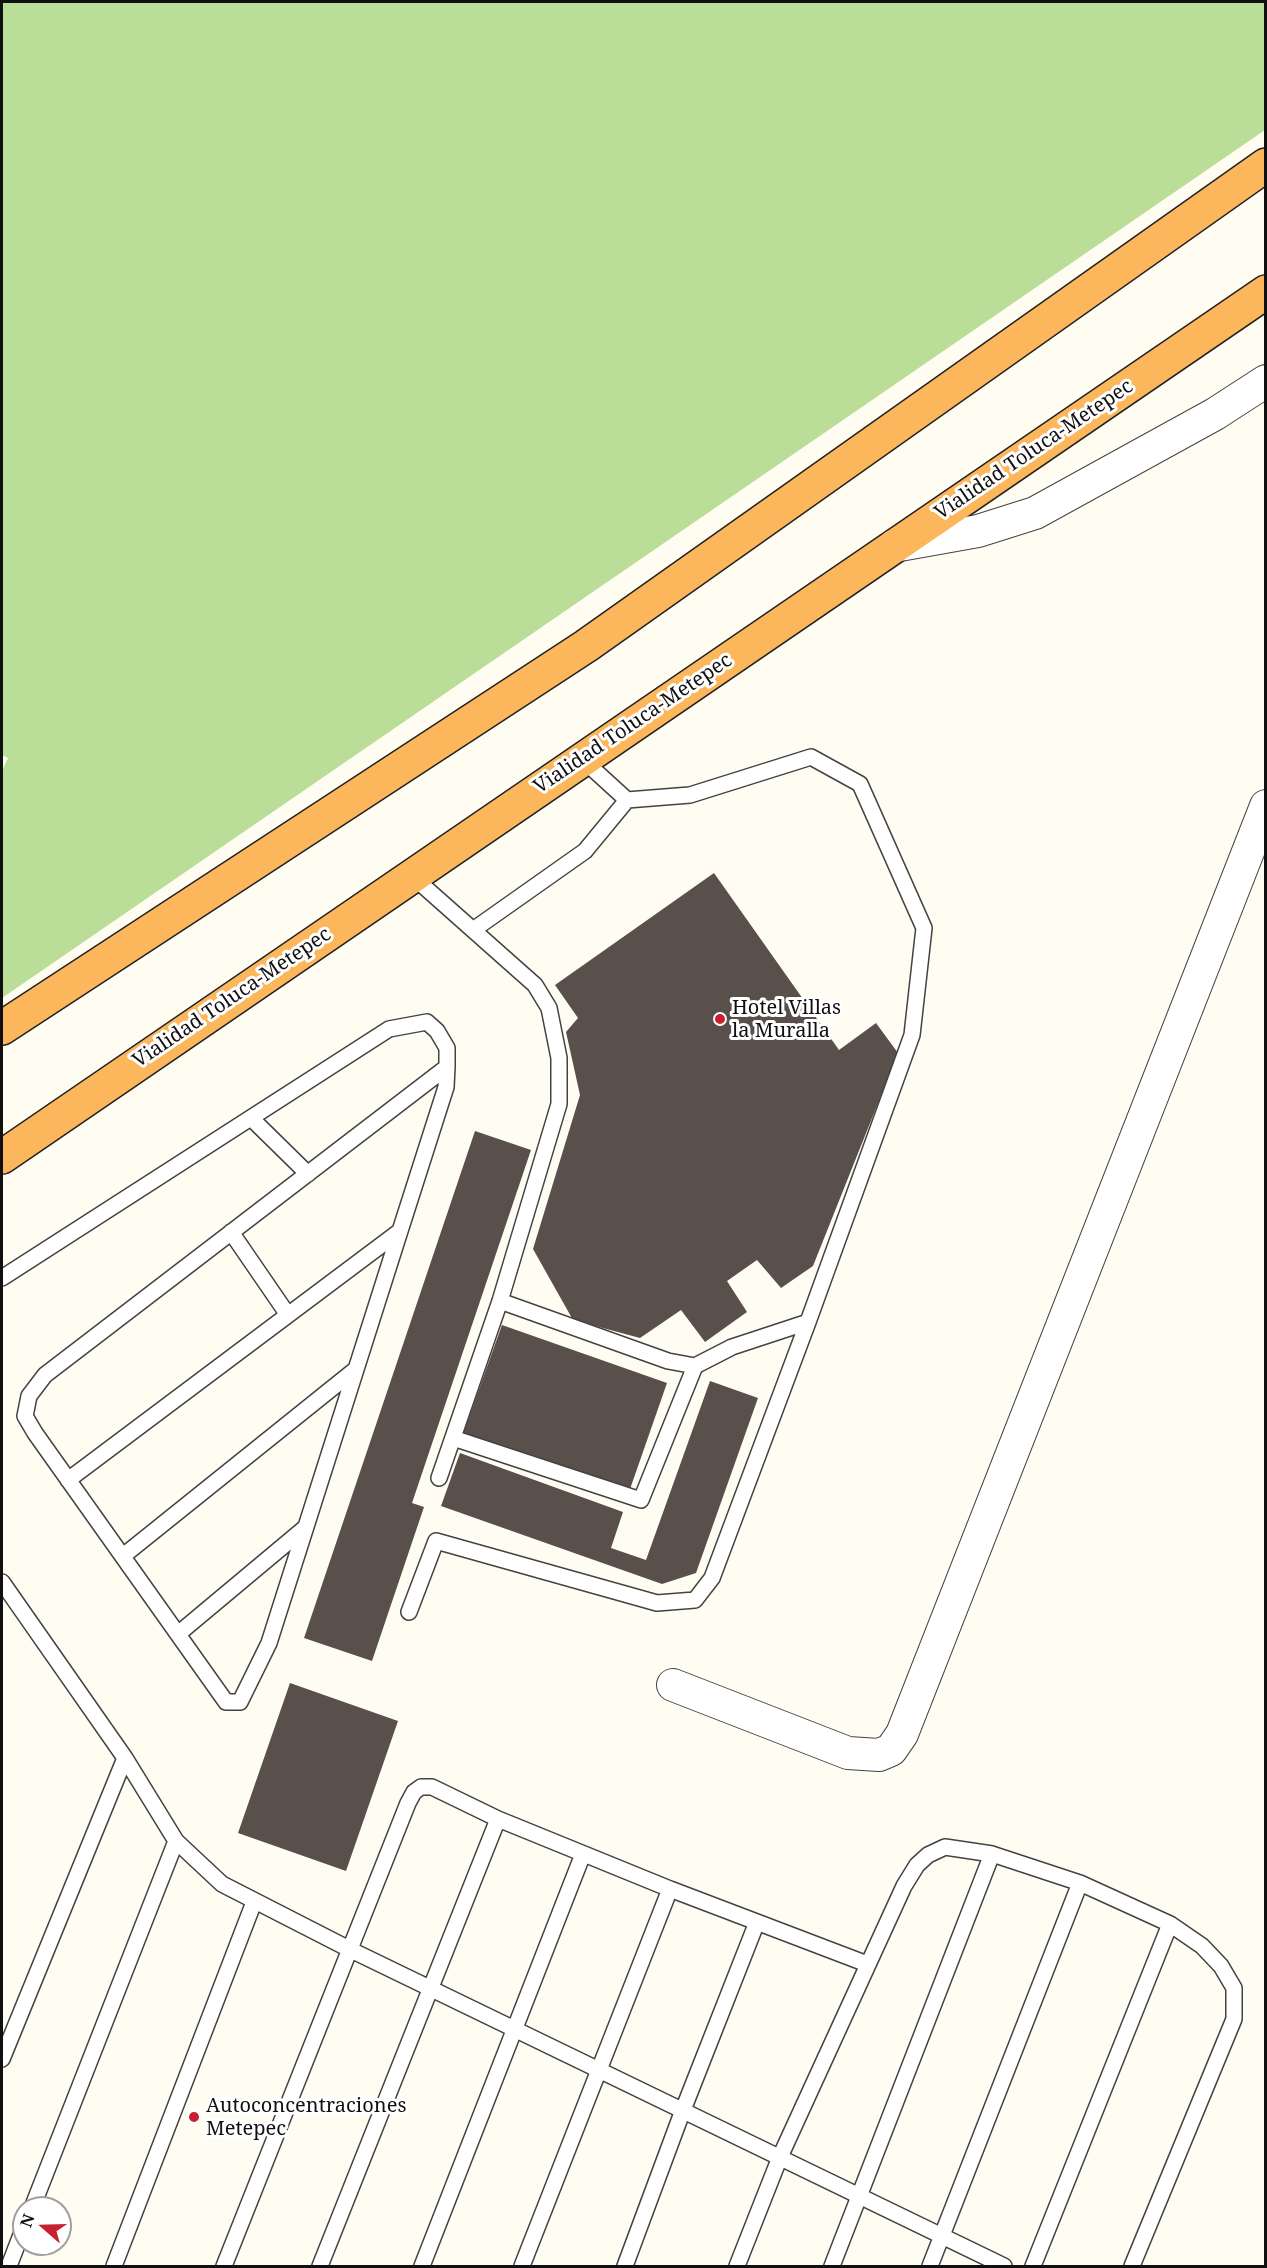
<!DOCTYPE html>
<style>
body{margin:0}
#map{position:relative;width:1267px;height:2268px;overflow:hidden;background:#fffcf2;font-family:"Noto Serif",serif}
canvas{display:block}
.frame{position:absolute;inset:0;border:3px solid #101010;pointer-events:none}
.north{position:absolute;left:12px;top:2196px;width:60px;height:60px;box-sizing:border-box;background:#fff;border:2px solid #9f9f9f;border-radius:50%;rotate:290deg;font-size:16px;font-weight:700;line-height:24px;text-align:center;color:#101010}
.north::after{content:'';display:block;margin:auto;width:21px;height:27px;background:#c7202e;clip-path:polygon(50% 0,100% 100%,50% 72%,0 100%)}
</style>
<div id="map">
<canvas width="1267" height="2268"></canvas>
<div class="frame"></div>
<div class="north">N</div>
</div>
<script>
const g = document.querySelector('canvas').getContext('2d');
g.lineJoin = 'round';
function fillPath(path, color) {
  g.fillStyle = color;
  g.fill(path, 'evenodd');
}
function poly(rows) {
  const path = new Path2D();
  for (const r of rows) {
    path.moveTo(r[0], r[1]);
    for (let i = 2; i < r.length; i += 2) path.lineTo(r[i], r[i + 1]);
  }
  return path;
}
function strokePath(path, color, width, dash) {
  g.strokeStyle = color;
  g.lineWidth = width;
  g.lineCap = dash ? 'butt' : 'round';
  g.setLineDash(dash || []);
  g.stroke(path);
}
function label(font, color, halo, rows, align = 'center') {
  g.font = font + ' "Noto Serif",serif';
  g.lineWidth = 6;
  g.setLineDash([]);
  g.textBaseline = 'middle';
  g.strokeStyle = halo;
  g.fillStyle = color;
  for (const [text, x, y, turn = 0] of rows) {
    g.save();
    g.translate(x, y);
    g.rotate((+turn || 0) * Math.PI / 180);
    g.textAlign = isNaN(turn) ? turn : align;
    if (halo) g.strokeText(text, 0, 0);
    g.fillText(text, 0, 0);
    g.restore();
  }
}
fillPath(poly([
 [2,2,1265,2,1265,130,2,998,2,771,8,758,2,755]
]), '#bade98');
fillPath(poly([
 [714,873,839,1050,876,1023,898,1053,813,1266,781,1288,757,1260,727,1281,747,1312,705,1342,681,1310,640,1338,573,1320,533,1249,580,1095,566,1032,578,1018,555,985],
 [475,1131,531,1150,412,1503,424,1507,372,1661,304,1638],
 [502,1325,667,1383,629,1492,463,1434],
 [710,1381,758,1398,696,1573,662,1584,441,1506,460,1453,623,1512,611,1548,646,1560],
 [290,1683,398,1721,346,1871,238,1833]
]), '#59504b');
const service = poly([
 [411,875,535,985,549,1008,559,1058,559,1104,500,1301,439,1478],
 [473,930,585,851,627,800],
 [251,1118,308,1174],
 [231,1232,288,1315],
 [2,1278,389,1029,427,1022,437,1031,447,1048,447,1067,446,1087,400,1231,269,1643,240,1702,226,1702,35,1433,25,1416,29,1396,45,1375,447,1067],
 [500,1301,668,1361,695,1366,732,1347,808,1322],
 [453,1438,641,1500,695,1366],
 [68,1480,400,1231],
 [123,1556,356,1369],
 [2,1582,125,1758,176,1841,222,1884,351,1950,1004,2266],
 [409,1612,436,1541,657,1603,695,1600,712,1578,808,1322,912,1035,924,928,860,784,811,757,690,795,627,800,582,759],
 [178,1634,306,1527],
 [2,2059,125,1758],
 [32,2208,176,1841],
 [9,2266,24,2227],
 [114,2266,254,1902],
 [224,2266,408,1803,414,1792,421,1787,432,1787,498,1819,670,1889,867,1964],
 [320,2266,498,1819],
 [422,2266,583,1854],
 [522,2266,670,1889],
 [625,2266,683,2110,757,1922],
 [737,2266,780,2157,904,1886,917,1865,928,1855,945,1847,992,1854,1080,1883,1170,1924,1202,1946,1221,1966,1234,1988,1234,2019,1132,2266],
 [832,2266,992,1854],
 [930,2266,1080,1883],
 [1033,2266,1170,1924]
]);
const minor = poly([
 [894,546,978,531,1035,513,1215,414,1266,381],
 [673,1685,848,1753,879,1755,891,1750,902,1734,1266,806]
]);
const trunk = poly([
 [2,1028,586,646,1266,165],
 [2,1157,1266,292]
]);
strokePath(service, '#434343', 18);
strokePath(minor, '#434343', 34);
strokePath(trunk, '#212121', 36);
strokePath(service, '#fff', 15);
strokePath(minor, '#fff', 32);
strokePath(trunk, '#fcb75c', 33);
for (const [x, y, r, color] of [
 [720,1019,6,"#c7202e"],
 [194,2117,6,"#c7202e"]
]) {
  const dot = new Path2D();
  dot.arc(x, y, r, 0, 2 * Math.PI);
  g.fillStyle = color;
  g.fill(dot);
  strokePath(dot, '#fff', 2);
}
label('20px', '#101010', '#fff', [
 ["Vialidad Toluca-Metepec",1034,450,-34],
 ["Vialidad Toluca-Metepec",633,724,-34],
 ["Vialidad Toluca-Metepec",232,998,-34]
]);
label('20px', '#101010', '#fff', [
 ["Hotel Villas",732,1008],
 ["la Muralla",732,1031],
 ["Autoconcentraciones",206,2106],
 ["Metepec",206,2129]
], 'left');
</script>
